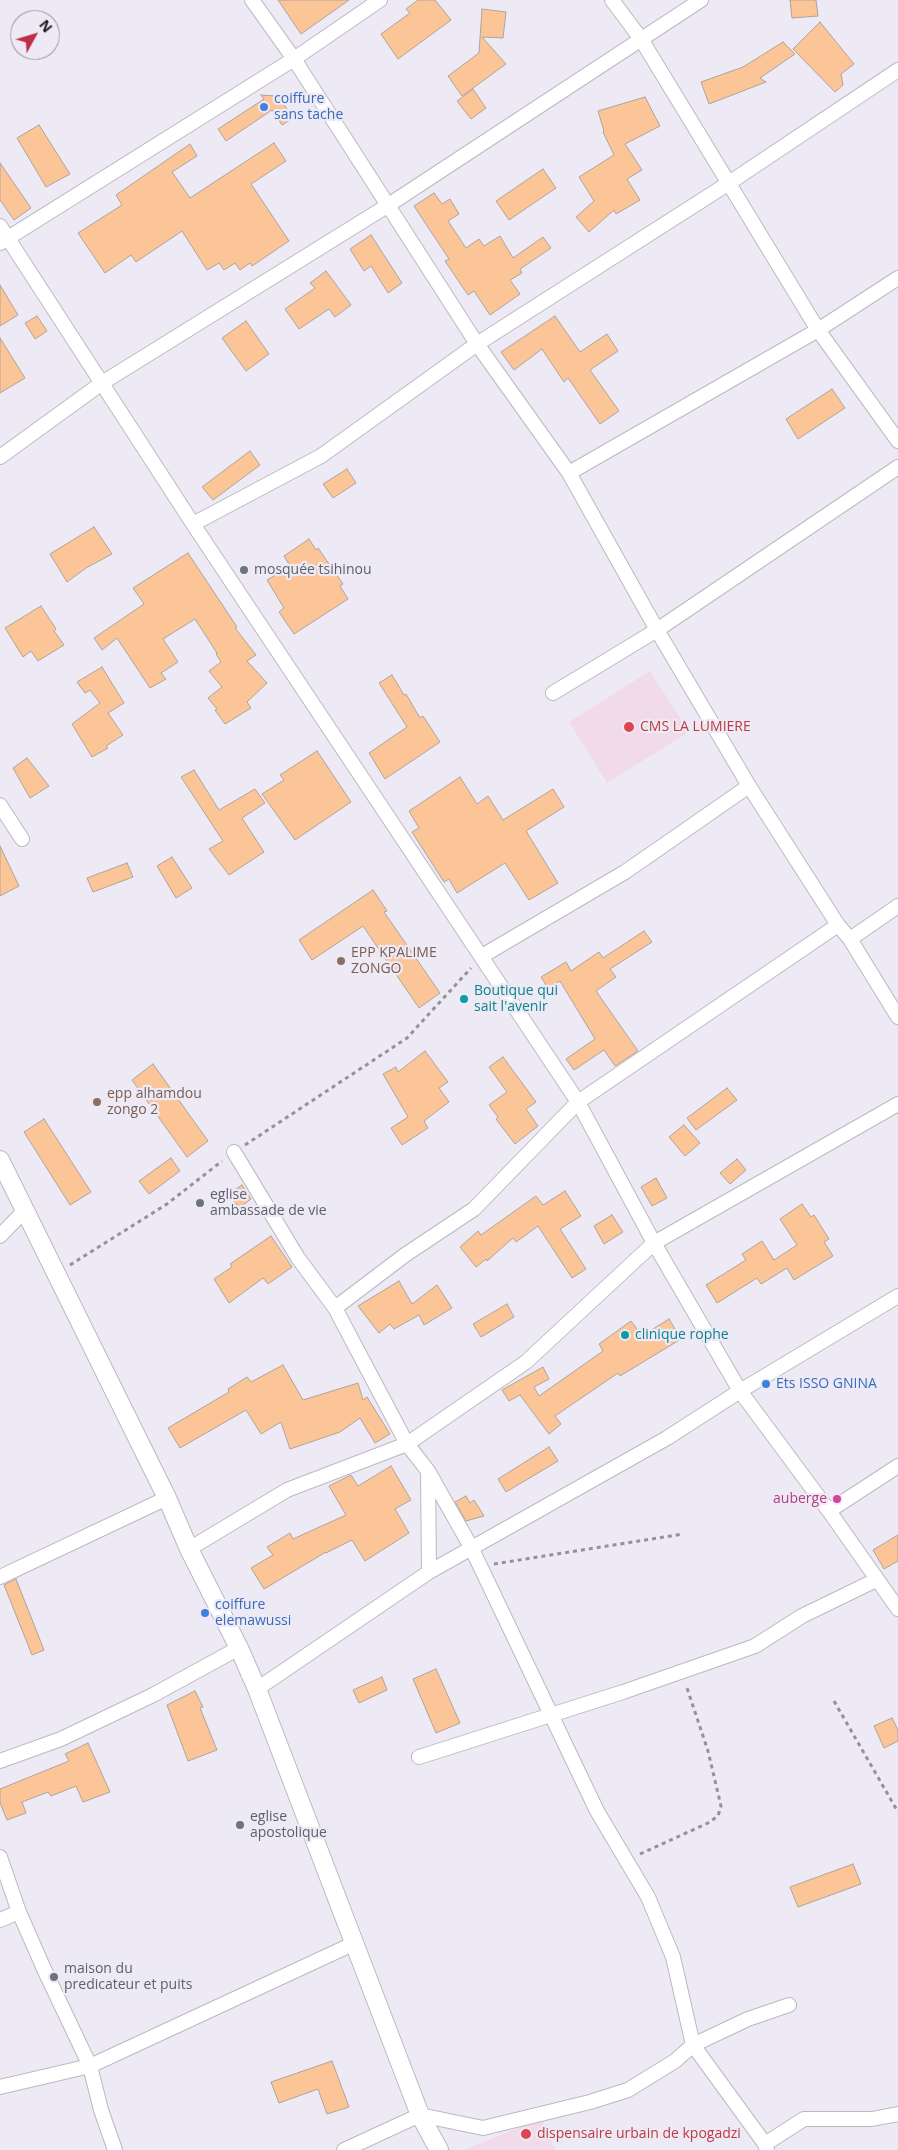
<!DOCTYPE html>
<meta charset="utf-8">
<style>
body{margin:0}
#map{position:relative;width:898px;height:2150px;overflow:hidden;background:#eeeaf5;font-family:"Open Sans",sans-serif}
canvas{display:block}
.north{position:absolute;left:10px;top:10px;width:50px;height:50px;box-sizing:border-box;background:#eeeaf5;border:1px solid #98959d;border-radius:50%;rotate:51deg;font-size:14px;font-weight:700;line-height:20px;text-align:center;color:#18161a}
.north::after{content:'';display:block;margin:auto;width:18px;height:22px;background:#be2d49;clip-path:polygon(50% 0,100% 100%,50% 72%,0 100%)}
</style>
<div id="map">
<canvas width="898" height="2150"></canvas>
<div class="north">N</div>
</div>
<script>
const g = document.querySelector('canvas').getContext('2d');
g.lineJoin = 'round';
function fillPath(path, color) {
  g.fillStyle = color;
  g.fill(path, 'evenodd');
}
function poly(rows) {
  const path = new Path2D();
  for (const r of rows) {
    path.moveTo(r[0], r[1]);
    for (let i = 2; i < r.length; i += 2) path.lineTo(r[i], r[i + 1]);
  }
  return path;
}
function strokePath(path, color, width, dash) {
  g.strokeStyle = color;
  g.lineWidth = width;
  g.lineCap = dash ? 'butt' : 'round';
  g.setLineDash(dash || []);
  g.stroke(path);
}
function label(font, color, halo, rows, align = 'center') {
  g.font = font + ' "Open Sans",sans-serif';
  g.lineWidth = 4.5;
  g.setLineDash([]);
  g.textBaseline = 'middle';
  g.strokeStyle = halo;
  g.fillStyle = color;
  for (const [text, x, y, turn = 0] of rows) {
    g.save();
    g.translate(x, y);
    g.rotate((+turn || 0) * Math.PI / 180);
    g.textAlign = isNaN(turn) ? turn : align;
    if (halo) g.strokeText(text, 0, 0);
    g.fillText(text, 0, 0);
    g.restore();
  }
}
fillPath(poly([
 [650,671,689,732,607,783,569,722],
 [542,2118,555,2150,464,2150]
]), '#f2dbe8');
const building = poly([
 [278,0,349,0,301,34,278,0],
 [418,0,435,0,451,20,398,59,381,34,410,13,406,9,418,0],
 [790,0,816,0,818,16,792,18,790,0],
 [482,9,506,12,503,38,482,37,506,64,462,96,448,76,479,53,482,9],
 [820,22,854,64,841,74,843,85,835,92,793,49,820,22],
 [783,42,795,54,760,78,766,82,709,104,701,82,743,67,783,42],
 [473,89,486,108,471,119,457,101,473,89],
 [261,95,291,97,283,103,293,118,282,125,272,110,226,141,218,129,264,99,261,95],
 [645,97,660,126,625,144,642,170,627,179,640,200,616,214,614,210,589,232,576,217,594,201,579,177,614,155,603,132,604,131,598,111,645,97],
 [39,125,70,174,46,187,17,138,39,125],
 [274,143,286,161,251,184,289,241,252,266,250,263,240,270,235,263,224,270,219,263,207,270,182,231,136,262,131,255,105,273,78,233,122,205,116,195,190,144,197,156,172,172,190,198,274,143],
 [0,163,31,208,14,220,0,200,0,163],
 [543,169,556,188,509,220,496,201,543,169],
 [434,193,442,204,450,199,459,214,448,221,466,248,479,239,484,246,500,236,513,258,543,237,551,248,520,269,522,273,510,280,520,294,490,315,474,291,468,295,445,261,449,259,414,206,434,193],
 [371,235,402,283,388,293,371,266,364,271,350,249,371,235],
 [326,271,351,305,335,317,329,309,299,329,285,309,315,288,310,283,326,271],
 [0,285,18,315,0,326,0,285],
 [37,316,47,331,35,339,25,323,37,316],
 [555,316,580,352,607,334,618,351,590,370,619,411,600,424,568,378,564,382,542,349,514,370,501,352,555,316],
 [246,321,269,354,246,371,222,338,246,321],
 [0,338,25,378,0,393,0,338],
 [832,389,845,408,798,439,786,419,832,389],
 [250,451,260,465,213,500,202,487,250,451],
 [347,469,356,483,333,498,323,484,347,469],
 [94,527,112,554,86,568,67,582,50,554,94,527],
 [309,539,316,550,318,548,343,584,340,586,348,599,294,634,279,612,284,608,267,580,290,566,284,556,309,539],
 [188,553,237,627,235,628,256,655,247,661,267,683,247,702,251,708,225,724,215,710,217,709,208,698,222,687,209,671,221,662,216,654,217,653,195,619,163,639,178,662,161,673,166,679,150,688,117,638,102,650,94,638,144,604,133,588,188,553],
 [41,606,56,629,54,631,64,645,38,661,31,651,23,657,5,628,41,606],
 [102,667,124,703,108,713,123,735,106,746,108,748,92,757,72,724,100,703,90,690,85,693,77,682,102,667],
 [392,675,404,695,406,694,420,718,423,716,440,742,385,779,369,753,407,727,379,683,392,675],
 [317,751,351,802,295,840,262,794,284,780,280,775,317,751],
 [27,758,49,786,30,798,13,768,27,758],
 [194,770,219,810,255,789,265,803,242,818,264,852,229,875,209,849,223,841,181,777,194,770],
 [460,777,477,804,488,796,503,820,553,789,564,807,526,831,558,883,529,900,505,863,457,893,449,879,444,882,412,832,419,828,409,811,460,777],
 [0,846,19,886,0,896,0,846],
 [172,857,192,888,176,898,157,866,172,857],
 [127,863,133,877,93,892,87,878,127,863],
 [373,890,387,911,384,912,440,993,419,1008,363,926,312,960,299,940,373,890],
 [644,931,652,942,610,969,616,977,596,991,638,1051,615,1066,604,1050,574,1070,566,1059,595,1039,560,981,548,988,541,977,566,962,571,971,599,952,603,958,644,931],
 [425,1051,448,1082,439,1088,449,1102,424,1121,428,1128,402,1145,391,1128,408,1117,383,1074,396,1067,398,1072,425,1051],
 [503,1057,536,1102,526,1109,538,1126,515,1144,496,1119,498,1117,489,1105,507,1092,489,1067,503,1057],
 [153,1064,208,1141,187,1157,132,1080,153,1064],
 [727,1088,737,1100,696,1130,687,1118,727,1088],
 [44,1119,91,1192,70,1205,24,1132,44,1119],
 [684,1125,700,1143,685,1156,669,1137,684,1125],
 [171,1158,180,1171,149,1194,139,1181,171,1158],
 [737,1159,746,1170,730,1184,720,1173,737,1159],
 [656,1178,667,1198,652,1206,641,1187,656,1178],
 [242,1185,251,1199,239,1208,229,1194,242,1185],
 [565,1191,581,1216,560,1229,586,1269,572,1278,538,1226,516,1242,513,1238,487,1261,486,1259,476,1267,460,1247,478,1231,481,1235,536,1196,543,1205,565,1191],
 [802,1204,811,1217,814,1215,829,1239,824,1242,833,1256,794,1280,787,1268,761,1284,757,1278,717,1303,706,1285,746,1260,742,1254,762,1241,774,1260,797,1245,780,1219,802,1204],
 [612,1215,623,1232,604,1244,594,1226,612,1215],
 [271,1236,292,1267,268,1284,263,1278,229,1303,214,1279,232,1267,230,1264,271,1236],
 [399,1281,412,1304,437,1285,452,1308,424,1325,419,1315,394,1329,390,1324,379,1333,358,1306,399,1281],
 [507,1304,514,1317,481,1337,473,1324,507,1304],
 [669,1319,681,1339,620,1376,618,1373,555,1416,561,1424,549,1434,520,1395,509,1401,502,1390,543,1367,549,1379,534,1387,539,1396,603,1351,599,1344,631,1321,642,1336,669,1319],
 [283,1365,303,1400,358,1383,363,1400,367,1397,390,1434,375,1443,360,1418,340,1432,290,1449,281,1422,261,1434,246,1410,180,1448,168,1428,229,1392,228,1389,247,1377,251,1382,283,1365],
 [549,1447,558,1461,506,1492,498,1479,549,1447],
 [391,1466,411,1500,395,1509,409,1533,365,1561,352,1540,326,1553,326,1552,264,1589,251,1568,273,1555,267,1547,290,1533,293,1539,346,1515,329,1486,351,1475,358,1486,391,1466],
 [466,1496,470,1503,474,1500,484,1516,466,1521,455,1502,466,1496],
 [898,1535,898,1561,884,1569,873,1550,898,1535],
 [16,1579,44,1650,32,1655,4,1585,16,1579],
 [436,1669,460,1723,436,1733,413,1679,436,1669],
 [382,1677,387,1690,359,1703,353,1690,382,1677],
 [195,1691,203,1707,200,1708,217,1750,188,1761,167,1705,195,1691],
 [892,1718,898,1730,898,1741,884,1748,874,1726,892,1718],
 [88,1743,110,1792,83,1802,76,1786,51,1796,48,1792,22,1802,26,1813,7,1820,0,1803,0,1789,69,1761,65,1754,88,1743],
 [853,1864,861,1884,798,1907,790,1887,853,1864],
 [332,2061,349,2107,327,2114,318,2089,279,2103,271,2082,332,2061]
]);
fillPath(building, '#fcc597');
strokePath(building, '#ada39c', 1);
const minor = poly([
 [252,0,294,59,477,344,569,473,657,630,749,786,838,925,850,939,898,1017],
 [612,0,641,39,818,330,898,441],
 [0,226,193,524,578,1102,654,1243,740,1391,829,1511,898,1609],
 [0,243,294,59,380,0],
 [0,457,102,383,387,206,701,0],
 [569,473,818,330,898,278],
 [193,524,321,456,477,344,729,183,898,70],
 [553,693,657,630,898,467],
 [0,805,22,839],
 [850,939,898,906],
 [482,956,625,872,749,786],
 [234,1152,298,1258,335,1308,407,1444,428,1471,471,1547,597,1811,648,1897,673,1957,693,2045,765,2144,767,2150],
 [0,1236,25,1210],
 [335,1308,405,1255,474,1209,578,1102,838,925],
 [428,1472,429,1572],
 [829,1511,898,1466],
 [189,1549,287,1490,407,1444,526,1362,654,1243,898,1104],
 [0,1577,167,1498],
 [257,1689,429,1572,667,1438,740,1391,898,1296],
 [419,1757,623,1692,755,1646,802,1616,876,1580],
 [0,1761,61,1739,153,1695,239,1648],
 [0,1857,19,1912,44,1969,90,2066,101,2110,115,2150],
 [0,1920,19,1912],
 [0,2087,90,2066,355,1943],
 [765,2144,804,2119,872,2119,898,2114],
 [344,2150,420,2115,483,2128,590,2102,628,2090,675,2061,693,2045,748,2019,789,2005]
]);
const tertiary = poly([
 [0,1160,167,1498,189,1549,239,1648,257,1689,420,2115,439,2150]
]);
strokePath(minor, '#bcb8c2', 16);
strokePath(tertiary, '#bcb8c2', 20);
strokePath(poly([
 [245,1145,407,1038,471,968],
 [70,1265,167,1204,222,1161],
 [494,1564,683,1534],
 [834,1701,898,1812],
 [640,1854,708,1823,718,1816,721,1806,708,1751,686,1685]
]), '#949199', 3, [4, 4]);
strokePath(minor, '#fff', 14);
strokePath(tertiary, '#fff', 18);
for (const [x, y, r, color] of [
 [264,107,5,"#3f7fe0"],
 [244,570,5,"#6b7280"],
 [629,727,6,"#e0444e"],
 [341,961,5,"#8d6e63"],
 [464,999,5,"#0f9aa8"],
 [97,1102,5,"#8d6e63"],
 [200,1203,5,"#6b7280"],
 [625,1335,5,"#0f9aa8"],
 [766,1384,5,"#3f7fe0"],
 [837,1499,5,"#d1479c"],
 [205,1613,5,"#3f7fe0"],
 [240,1825,5,"#6b7280"],
 [54,1977,5,"#6b7280"],
 [526,2134,6,"#e0444e"]
]) {
  const dot = new Path2D();
  dot.arc(x, y, r, 0, 2 * Math.PI);
  g.fillStyle = color;
  g.fill(dot);
  strokePath(dot, '#eeeaf5', 2);
}
label('14px', '#366cbe', '#eeeaf5', [
 ["coiffure",274,99],
 ["sans tache",274,115],
 ["Ets ISSO GNINA",776,1384],
 ["coiffure",215,1605],
 ["elemawussi",215,1621]
], 'left');
label('14px', '#5b616d', '#eeeaf5', [
 ["mosquée tsihinou",254,570],
 ["eglise",210,1195],
 ["ambassade de vie",210,1211],
 ["eglise",250,1817],
 ["apostolique",250,1833],
 ["maison du",64,1969],
 ["predicateur et puits",64,1985]
], 'left');
label('14px', '#be3a42', '#eeeaf5', [
 ["CMS LA LUMIERE",640,727],
 ["dispensaire urbain de kpogadzi",537,2134]
], 'left');
label('14px', '#785e54', '#eeeaf5', [
 ["EPP KPALIME",351,953],
 ["ZONGO",351,969],
 ["epp alhamdou",107,1094],
 ["zongo 2",107,1110]
], 'left');
label('14px', '#0d838f', '#eeeaf5', [
 ["Boutique qui",474,991],
 ["sait l'avenir",474,1007],
 ["clinique rophe",635,1335]
], 'left');
label('14px', '#b23c85', '#eeeaf5', [
 ["auberge",827,1499]
], 'right');
</script>
